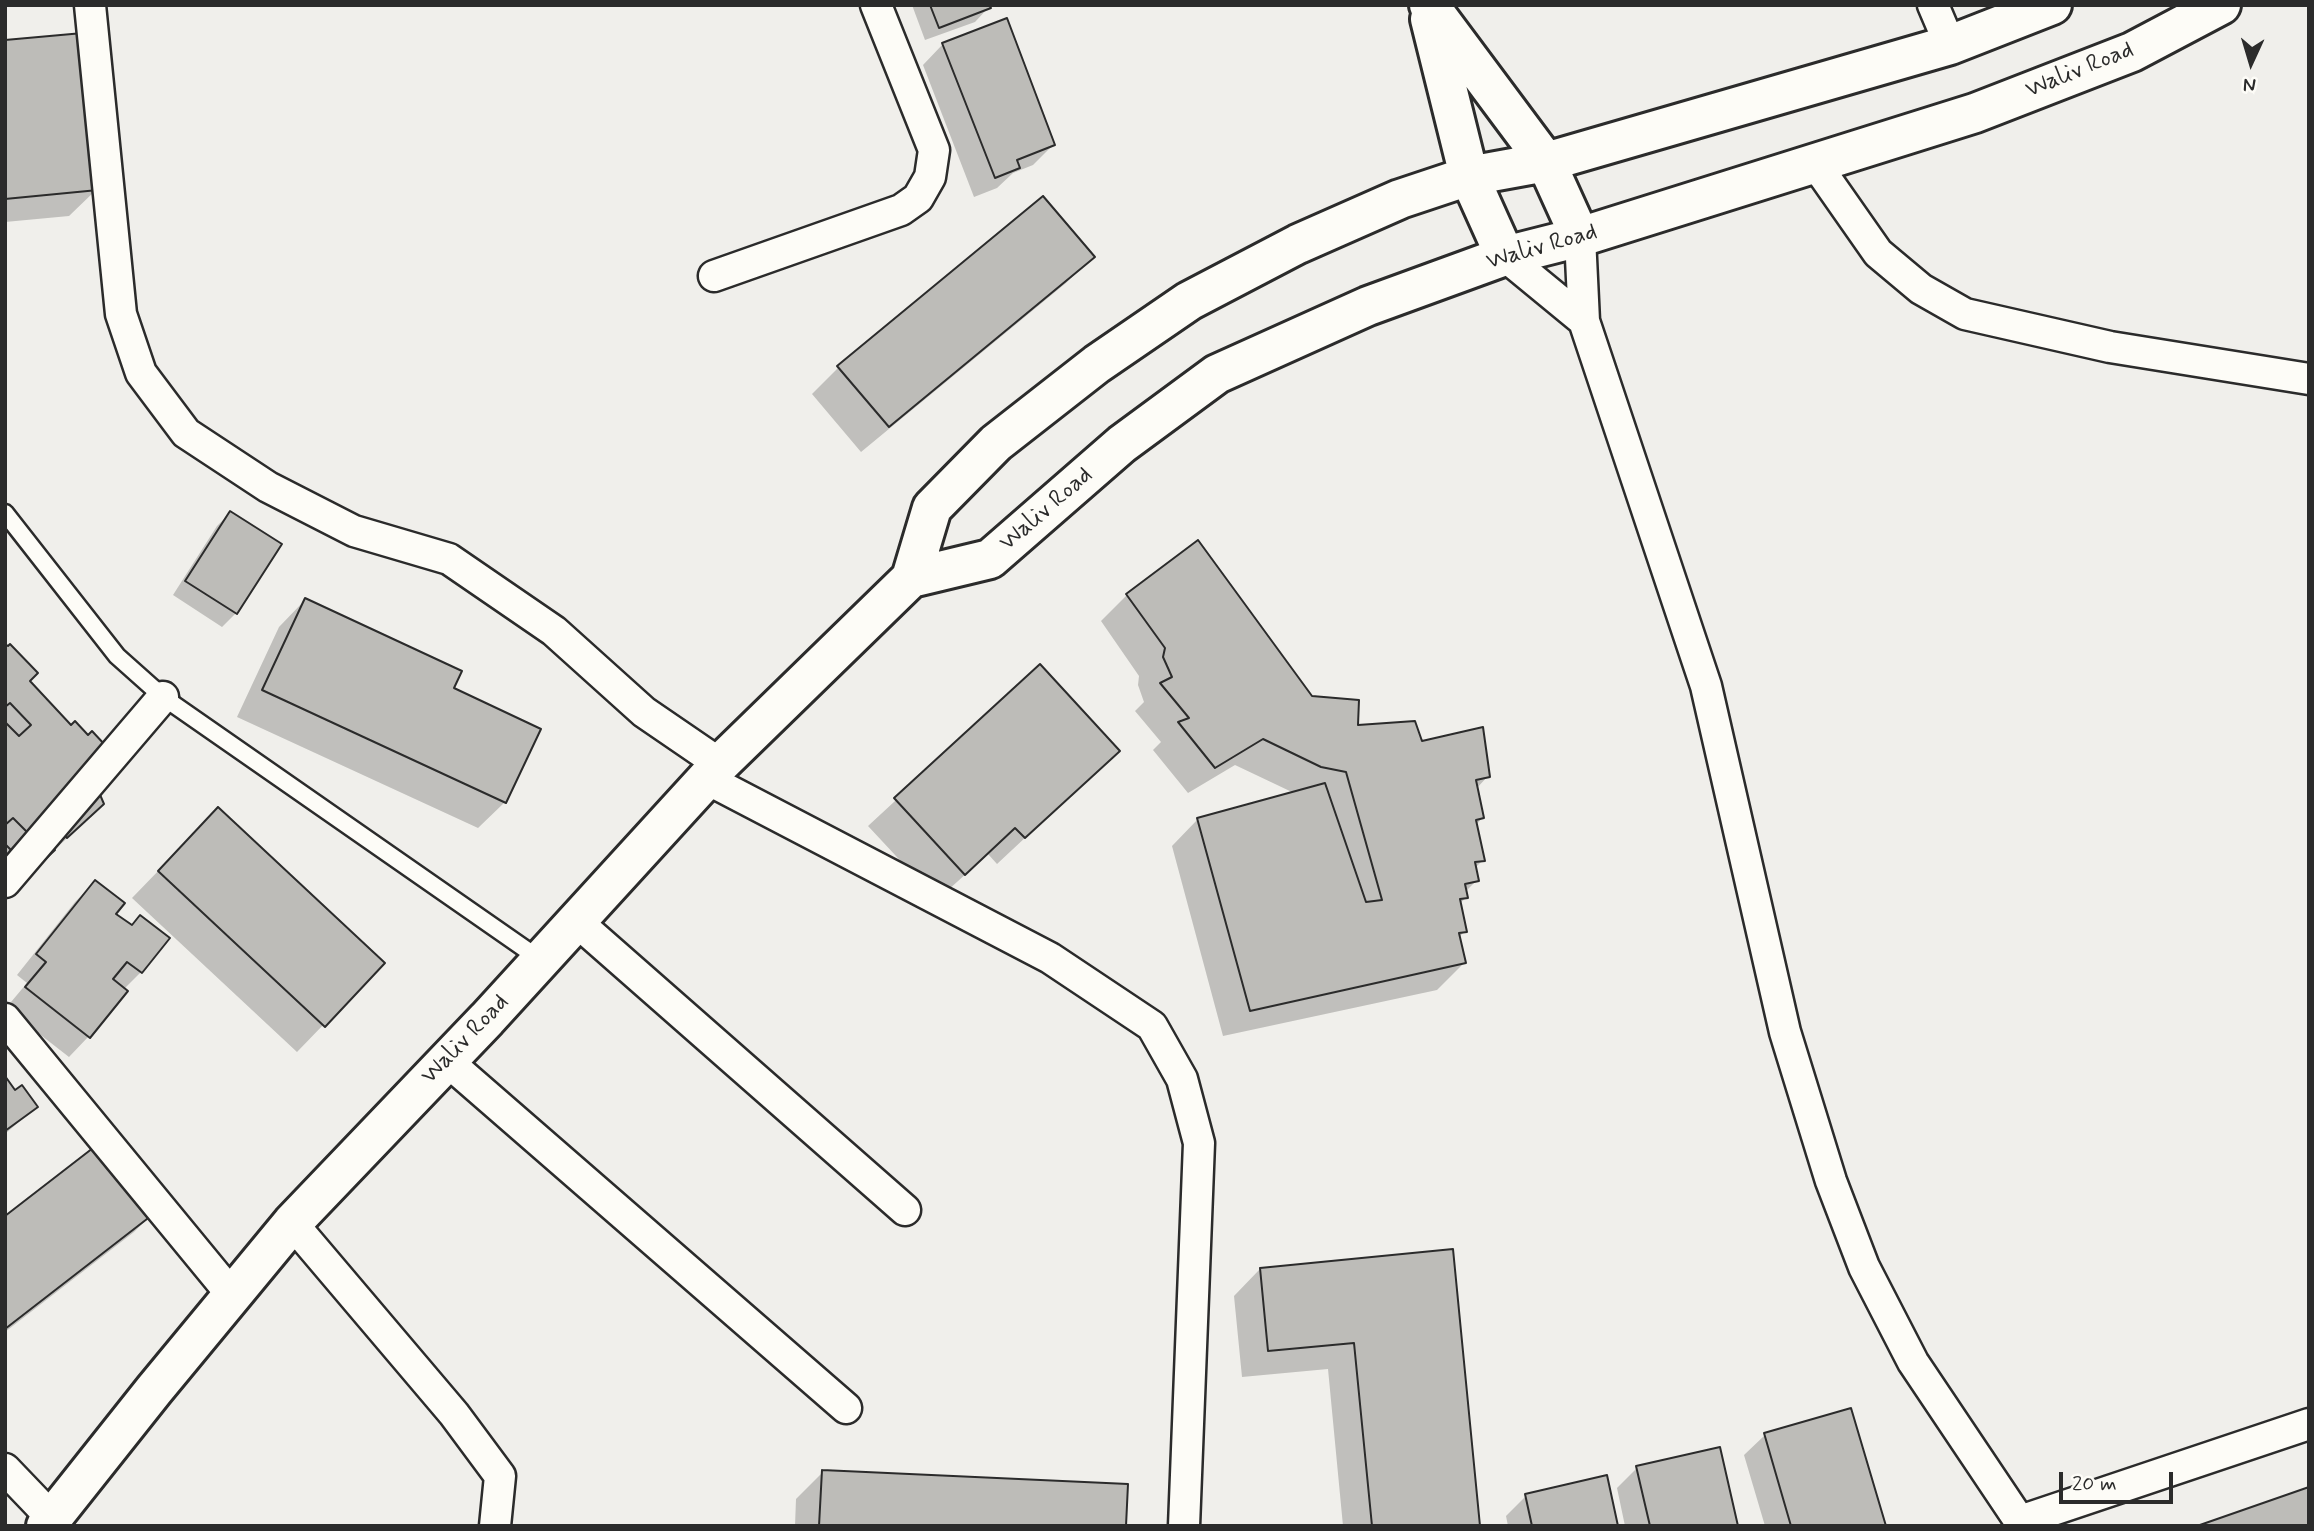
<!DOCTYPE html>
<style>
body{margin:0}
#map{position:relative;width:2314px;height:1531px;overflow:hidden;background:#f0efeb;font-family:Mynerve,sans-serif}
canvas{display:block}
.frame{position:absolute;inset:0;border:7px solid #2b2b2b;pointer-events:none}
.north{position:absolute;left:2216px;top:28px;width:70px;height:70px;-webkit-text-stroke:5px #fdfcf7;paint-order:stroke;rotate:184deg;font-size:19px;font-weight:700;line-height:28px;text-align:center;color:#2b2b2b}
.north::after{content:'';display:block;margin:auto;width:24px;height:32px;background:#2b2b2b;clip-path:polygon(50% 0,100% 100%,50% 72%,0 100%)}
.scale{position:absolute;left:2059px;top:1472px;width:114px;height:32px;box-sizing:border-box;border:4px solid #2b2b2b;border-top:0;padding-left:9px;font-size:21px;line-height:24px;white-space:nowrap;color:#2b2b2b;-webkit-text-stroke:5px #fdfcf7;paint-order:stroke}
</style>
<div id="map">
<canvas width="2314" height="1531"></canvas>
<div class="frame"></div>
<div class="north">N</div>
<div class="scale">20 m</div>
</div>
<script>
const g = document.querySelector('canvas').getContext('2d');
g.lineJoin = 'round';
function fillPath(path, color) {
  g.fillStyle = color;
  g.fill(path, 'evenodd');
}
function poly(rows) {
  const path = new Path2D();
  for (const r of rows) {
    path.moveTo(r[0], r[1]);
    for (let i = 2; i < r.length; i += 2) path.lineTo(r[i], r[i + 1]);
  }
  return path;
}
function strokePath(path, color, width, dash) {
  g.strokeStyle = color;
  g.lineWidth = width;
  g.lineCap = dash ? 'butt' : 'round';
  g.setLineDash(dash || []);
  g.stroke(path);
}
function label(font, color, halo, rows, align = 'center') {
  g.font = font + ' Mynerve,sans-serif';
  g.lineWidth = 6;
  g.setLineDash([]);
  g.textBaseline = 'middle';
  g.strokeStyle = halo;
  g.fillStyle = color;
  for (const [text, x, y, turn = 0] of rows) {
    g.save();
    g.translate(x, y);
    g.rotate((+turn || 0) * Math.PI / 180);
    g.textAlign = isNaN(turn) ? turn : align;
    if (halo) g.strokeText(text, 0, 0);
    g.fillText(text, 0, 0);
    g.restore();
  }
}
fillPath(poly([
 [912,5,987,5,988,8,975,22,925,40],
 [5,42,96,190,69,216,5,222],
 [943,44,1053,145,1033,165,1013,173,997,188,974,197,923,65],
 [1092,257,1066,283,861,452,812,394,839,367],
 [230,513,279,544,236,613,222,627,173,595,217,526],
 [1127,595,1311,697,1356,727,1421,743,1488,776,1476,789,1482,818,1476,825,1483,860,1475,868,1477,880,1465,892,1467,897,1459,904,1465,931,1458,938,1464,963,1437,990,1223,1036,1172,846,1198,819,1294,793,1235,765,1188,793,1153,750,1161,742,1135,711,1144,702,1138,685,1139,676,1101,621],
 [305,600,451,689,505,802,478,828,237,717,279,627],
 [5,646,27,681,75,831,5,895],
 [1040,667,1118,751,997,864,988,854,937,900,868,826],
 [192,836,383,963,297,1052,132,898],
 [95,882,114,914,130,927,140,917,167,938,141,972,123,990,89,1036,69,1057,6,1008,27,983,17,975,75,902],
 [5,1079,15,1092,36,1107,5,1134],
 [154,1212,134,1232,5,1332,5,1218],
 [1451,1251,1478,1526,1343,1526,1328,1369,1242,1377,1234,1296,1260,1269],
 [1765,1435,1884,1526,1765,1526,1744,1455],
 [1637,1468,1736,1526,1625,1526,1617,1488],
 [823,1472,1124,1526,795,1526,796,1499],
 [1526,1496,1617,1526,1508,1526,1506,1516]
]), '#0003');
const building = poly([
 [930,5,989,5,991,8,939,28,930,5],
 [1007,18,1055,145,1017,160,1020,168,995,178,942,43,1007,18],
 [83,33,98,190,5,199,5,40,83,33],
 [1043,196,1095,257,889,427,837,366,1043,196],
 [230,511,282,544,237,614,185,581,230,511],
 [1198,540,1312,696,1359,700,1358,725,1415,721,1422,741,1483,727,1490,777,1476,780,1484,818,1476,820,1485,861,1475,862,1479,881,1465,884,1468,898,1460,899,1467,932,1459,933,1466,963,1250,1011,1197,818,1325,783,1366,902,1382,900,1346,772,1321,767,1263,739,1215,768,1178,722,1189,718,1160,683,1172,677,1163,657,1165,648,1126,594,1198,540],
 [305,598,462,671,454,688,541,729,506,803,262,690,305,598],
 [5,644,8,646,10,644,38,673,30,681,71,725,75,721,88,735,92,731,118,759,95,783,104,804,67,838,56,826,43,838,55,850,13,889,5,892,5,844,11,850,28,833,13,818,5,825,5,722,19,736,31,725,10,703,5,707,5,644],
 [1040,664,1120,751,1025,838,1015,828,965,875,894,798,1040,664],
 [218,807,385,963,325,1027,158,871,218,807],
 [95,880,125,903,116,914,132,925,140,915,170,938,142,973,127,962,113,979,128,991,90,1038,25,987,46,962,36,954,95,880],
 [5,1076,15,1090,22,1085,38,1107,5,1131,5,1076],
 [102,1141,156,1212,5,1329,5,1216,102,1141],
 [1453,1249,1480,1526,1372,1526,1354,1343,1268,1351,1260,1268,1453,1249],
 [1851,1408,1886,1526,1791,1526,1764,1433,1851,1408],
 [1720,1447,1738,1526,1650,1526,1636,1466,1720,1447],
 [822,1470,1128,1484,1126,1526,819,1526,822,1470],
 [1607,1475,1618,1526,1532,1526,1525,1494,1607,1475],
 [2309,1487,2309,1526,2197,1526,2309,1487]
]);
fillPath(building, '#bdbcb8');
strokePath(building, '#2b2b2b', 2);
const lane = poly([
 [5,513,117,656,163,697,541,960]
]);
const street = poly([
 [90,5,121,314,141,373,186,433,268,487,354,531,449,559,554,631,644,712,720,764],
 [1933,5,1950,45],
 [1815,163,1878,253,1921,289,1965,314,2110,347,2309,379],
 [1580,237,1584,321,1706,686,1785,1032,1831,1181,1864,1267,1913,1362,2023,1526],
 [1505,256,1584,321],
 [714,276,901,210,918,198,930,177,934,150,876,5],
 [705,778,1050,958,1152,1026,1182,1079,1199,1143,1184,1526],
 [5,882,163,697],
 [576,921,905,1210],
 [5,1019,232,1295],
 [447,1061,846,1408],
 [292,1223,454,1414,500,1476,495,1526],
 [5,1469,52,1518],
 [2020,1521,2309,1424]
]);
const secondary = poly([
 [1429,5,1546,162,1580,237],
 [1430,19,1469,176,1505,256],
 [911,578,990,559,1122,444,1217,374,1368,306,1505,256,1580,237,1975,113,2132,52,2221,5],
 [46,1526,154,1390,292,1223,487,1019,720,764,911,578,932,508,996,443,1097,364,1189,301,1298,244,1400,199,1469,176,1546,162,1950,45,2052,5]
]);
strokePath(lane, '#2b2b2b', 21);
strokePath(street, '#2b2b2b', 35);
strokePath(secondary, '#2b2b2b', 44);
strokePath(lane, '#fdfcf7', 16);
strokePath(street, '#fdfcf7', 30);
strokePath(secondary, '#fdfcf7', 38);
label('24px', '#2b2b2b', '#fdfcf7', [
 ["Waliv Road",2080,71,-22],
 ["Waliv Road",1542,248,-16],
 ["Waliv Road",1047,510,-41],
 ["Waliv Road",466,1040,-46]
]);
</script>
